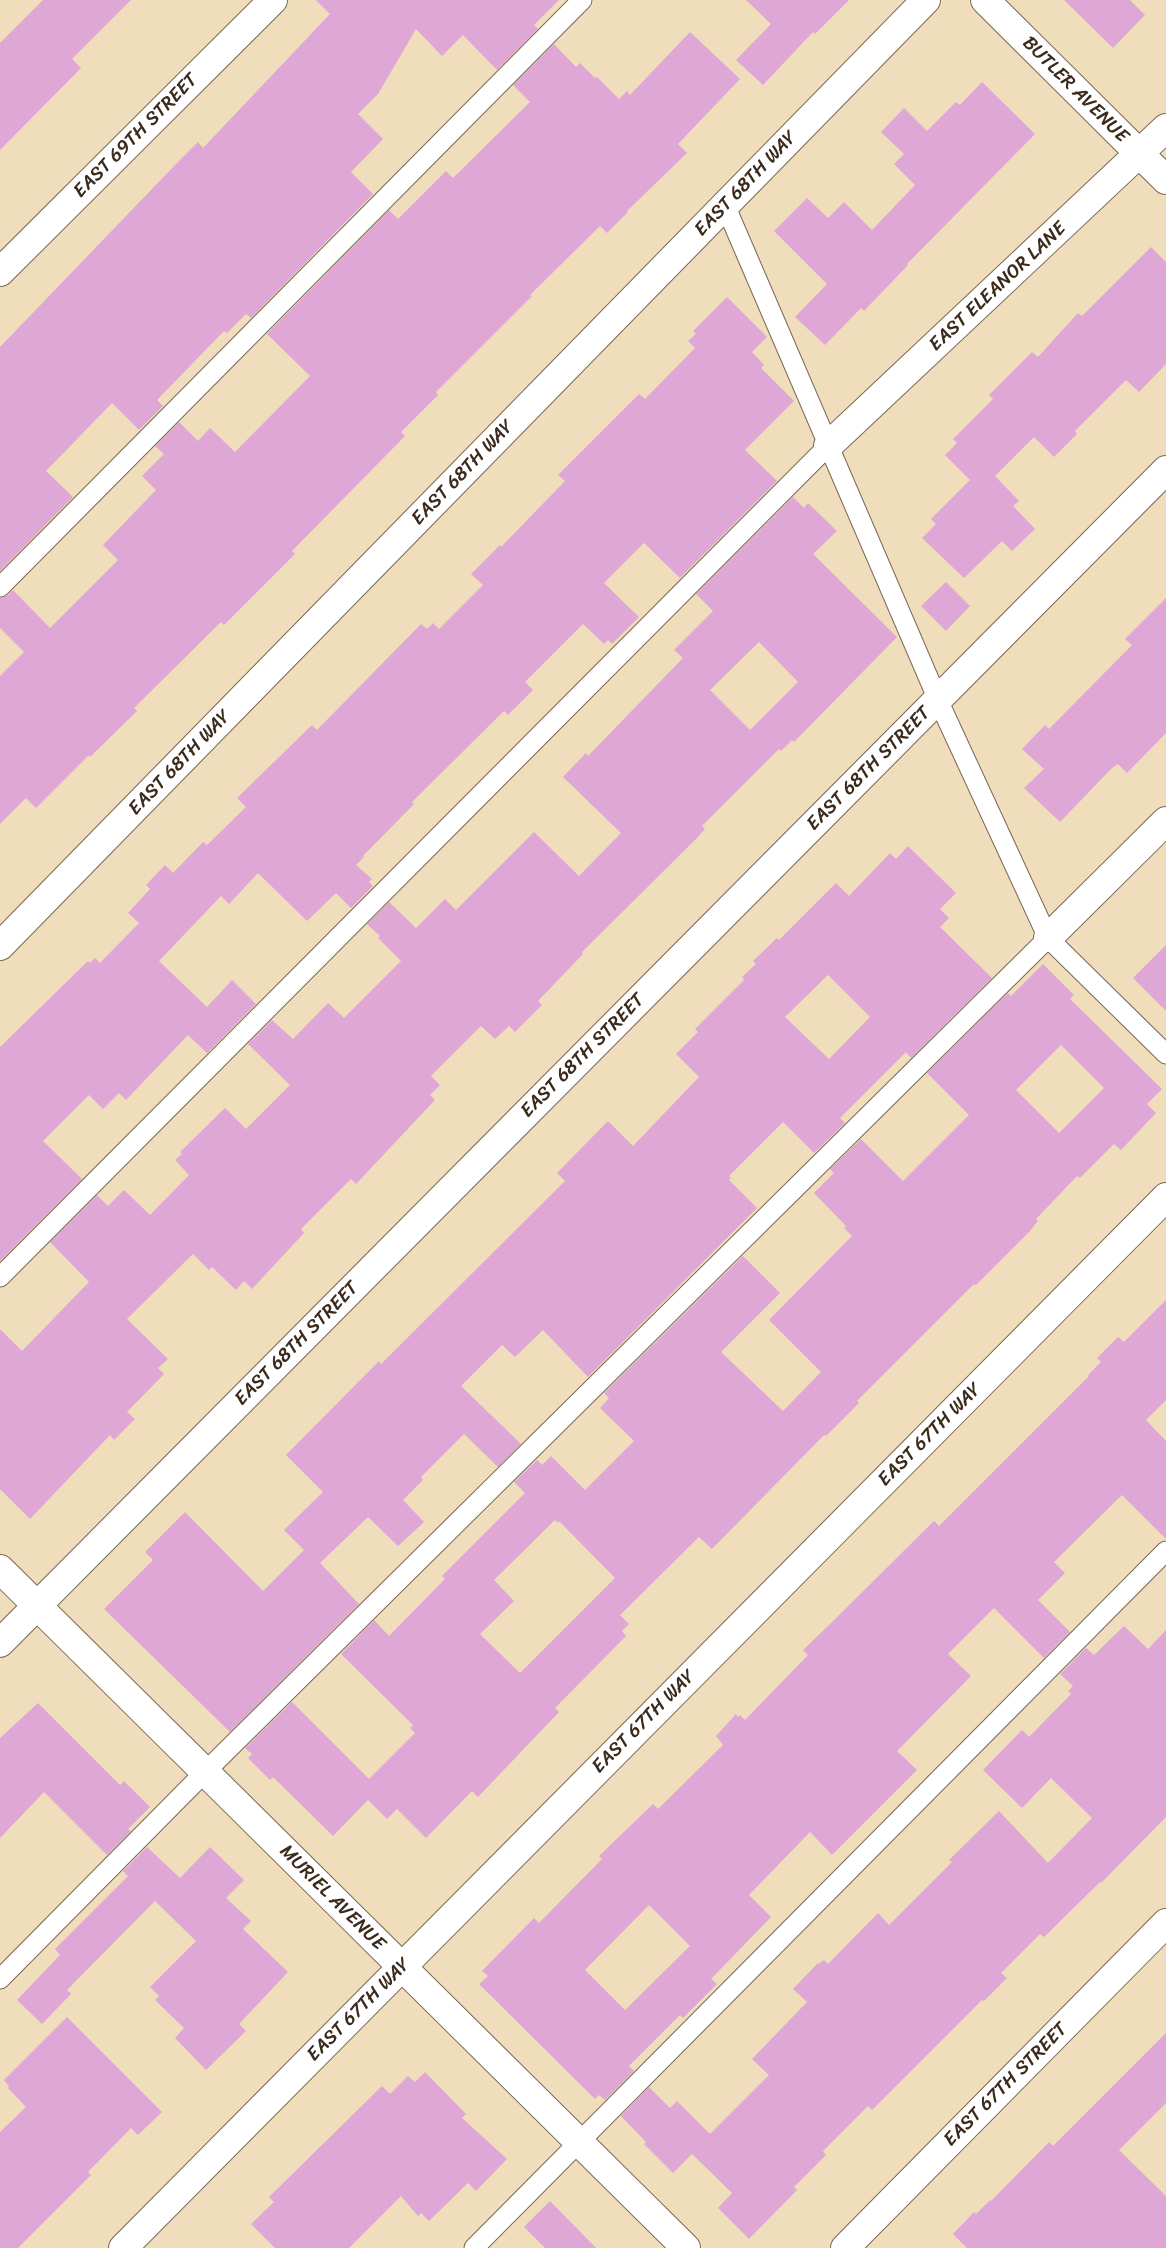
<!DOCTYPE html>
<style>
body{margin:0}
canvas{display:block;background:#f0ddbc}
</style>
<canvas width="1166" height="2248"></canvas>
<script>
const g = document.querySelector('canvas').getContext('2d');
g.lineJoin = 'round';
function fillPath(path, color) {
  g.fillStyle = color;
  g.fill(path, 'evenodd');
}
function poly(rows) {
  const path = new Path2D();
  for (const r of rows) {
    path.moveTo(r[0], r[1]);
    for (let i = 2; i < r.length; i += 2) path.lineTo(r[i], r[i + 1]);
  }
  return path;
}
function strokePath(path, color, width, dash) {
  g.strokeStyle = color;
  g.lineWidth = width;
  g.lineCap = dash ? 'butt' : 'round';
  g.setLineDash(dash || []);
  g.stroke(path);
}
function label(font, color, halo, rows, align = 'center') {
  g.font = font + ' Sriracha,sans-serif';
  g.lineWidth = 4.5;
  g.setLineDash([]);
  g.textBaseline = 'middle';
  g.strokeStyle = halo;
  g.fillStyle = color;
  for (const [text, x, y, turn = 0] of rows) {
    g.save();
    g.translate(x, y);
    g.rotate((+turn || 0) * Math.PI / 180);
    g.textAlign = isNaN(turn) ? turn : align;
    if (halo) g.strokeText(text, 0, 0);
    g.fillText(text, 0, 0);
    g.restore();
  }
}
fillPath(poly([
 [43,0,131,0,72,59,81,68,0,150,0,43],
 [316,0,559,0,534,25,538,29,497,70,463,35,442,56,416,29,378,94,358,114,383,139,351,172,373,194,251,318,246,314,227,333,224,331,157,400,163,406,139,430,112,403,46,471,73,497,0,571,0,347,176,164,198,142,203,148,330,14],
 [746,0,849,0,815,34,813,32,763,85,736,60,771,24],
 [1064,0,1130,0,1145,15,1113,48],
 [690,32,740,79,678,144,687,153,627,211,628,212,607,233,600,226,530,295,532,296,436,392,438,395,401,432,405,436,292,551,295,554,224,625,221,622,134,708,137,711,90,757,89,755,36,808,26,798,0,824,0,676,24,652,0,628,0,598,8,595,13,590,50,628,118,560,103,545,156,490,142,476,164,454,155,446,179,422,198,441,210,428,235,452,310,376,267,334,389,210,398,219,446,171,453,178,530,102,513,85,554,44,576,67,580,63,595,78,597,77,619,99,627,91,630,95],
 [982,82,1035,134,907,264,908,265,864,311,861,308,825,345,795,317,827,284,774,231,807,198,828,218,844,202,872,230,915,185,894,164,904,154,881,132,904,108,927,131,956,102,960,105],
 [1151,247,1166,262,1166,364,1139,392,1126,380,1075,431,1077,434,1054,457,1034,437,995,476,1019,501,1013,506,1035,529,1012,551,1002,541,964,578,922,538,936,524,931,519,970,480,945,455,957,443,953,439,993,399,989,395,1032,352,1038,357,1078,313,1082,316],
 [727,297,767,337,752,352,764,365,761,368,794,401,745,450,777,481,680,578,644,543,604,583,639,617,612,644,608,640,604,644,583,624,525,682,533,690,508,715,504,711,412,802,414,804,363,856,364,857,356,865,372,879,369,882,373,886,351,908,336,893,307,921,258,873,229,904,221,896,159,961,207,1007,232,980,256,1004,207,1053,188,1035,126,1100,119,1093,103,1109,89,1095,43,1141,82,1179,0,1261,0,1047,88,961,90,963,95,958,100,963,139,923,128,913,150,889,146,885,165,865,173,873,203,842,207,845,246,807,237,798,312,725,317,730,421,624,427,629,433,623,439,629,483,585,471,574,500,545,501,547,565,481,558,475,639,394,645,399,695,348,688,341,696,334,693,331],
 [793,497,804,508,808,503,837,531,813,554,897,637,794,742,792,740,781,751,779,749,702,826,705,829,697,838,582,952,583,954,538,1001,542,1005,515,1032,509,1026,495,1039,481,1026,431,1076,440,1085,430,1095,435,1100,356,1184,351,1179,301,1229,304,1233,252,1289,244,1281,236,1290,212,1267,209,1270,193,1254,127,1319,168,1359,158,1368,164,1374,127,1412,135,1419,114,1440,110,1435,30,1519,0,1489,0,1329,22,1351,89,1282,50,1242,97,1195,108,1206,124,1190,150,1215,189,1175,175,1160,182,1154,180,1152,225,1108,246,1129,290,1085,248,1044,272,1020,293,1039,328,1003,344,1018,401,961,378,938,380,936,367,924,389,902,416,928,445,899,456,910,534,832,579,876,621,833,563,777,586,753,588,756,683,658,674,650,713,611,696,594],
 [759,642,798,682,750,730,710,690],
 [946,582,970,606,946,631,921,606],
 [1166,598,1166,733,1127,773,1118,764,1112,768,1060,822,1024,788,1044,769,1022,749,1045,725,1049,729,1132,645,1125,639],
 [908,846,956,893,940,909,949,918,940,927,992,978,911,1058,906,1052,840,1118,845,1123,814,1153,783,1122,729,1176,731,1178,729,1180,757,1208,588,1377,543,1330,515,1357,502,1345,461,1386,521,1444,498,1467,464,1434,421,1477,423,1480,403,1500,424,1522,398,1546,368,1517,320,1563,359,1604,230,1732,104,1609,153,1560,145,1552,185,1512,263,1591,304,1550,284,1530,323,1492,286,1455,379,1361,381,1364,565,1181,557,1173,608,1121,633,1146,699,1077,676,1054,698,1032,695,1029,744,980,742,977,756,964,753,961,777,938,779,940,836,883,849,896,890,853,896,859],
 [828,975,870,1017,829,1059,785,1017],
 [1166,945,1166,1011,1133,978],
 [1043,964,1074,995,1070,999,1162,1089,1147,1104,1156,1113,1121,1150,1114,1144,1080,1178,1077,1176,1036,1219,1038,1221,1030,1231,976,1285,974,1284,857,1401,859,1403,826,1436,824,1435,712,1549,699,1537,620,1615,629,1624,622,1631,626,1636,555,1708,559,1712,478,1797,472,1791,426,1838,397,1809,387,1819,368,1800,333,1836,273,1777,270,1780,248,1758,252,1754,245,1748,292,1702,369,1779,415,1733,410,1728,413,1725,341,1654,374,1620,389,1636,445,1579,442,1576,525,1493,514,1482,537,1460,542,1465,551,1456,585,1490,634,1441,600,1408,609,1398,604,1393,743,1256,780,1293,721,1352,783,1411,821,1372,769,1320,852,1236,844,1228,846,1226,814,1193,834,1173,830,1169,861,1139,903,1181,969,1115,927,1073,1008,993,1011,996],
 [1061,1045,1104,1088,1059,1133,1016,1090],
 [555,1520,558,1523,559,1521,615,1578,520,1673,480,1634,514,1601,494,1580],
 [1166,1300,1166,1400,1146,1420,1166,1441,1166,1539,1122,1495,1054,1562,1065,1573,1038,1600,1070,1632,1044,1658,994,1608,948,1654,971,1676,897,1751,917,1770,832,1855,810,1832,749,1895,771,1917,711,1979,717,1984,683,2018,680,2015,629,2066,634,2071,605,2100,599,2095,595,2099,479,1984,488,1976,482,1971,534,1918,539,1923,602,1859,599,1856,653,1804,658,1809,723,1745,716,1736,736,1714,738,1717,740,1715,745,1720,808,1655,803,1650,827,1627,934,1521,939,1526,1089,1376,1088,1375,1101,1362,1097,1358,1118,1337,1124,1342],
 [649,1905,690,1946,625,2010,585,1970],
 [1124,1626,1148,1649,1166,1630,1166,1817,1101,1883,1100,1882,1044,1937,1040,1934,1001,1973,1007,1978,984,2001,982,2000,872,2110,868,2106,823,2151,826,2155,794,2187,797,2190,749,2239,718,2208,732,2193,692,2154,673,2173,644,2144,646,2142,621,2116,649,2087,670,2108,677,2101,710,2134,769,2075,752,2059,807,2002,793,1989,818,1963,819,1964,824,1960,828,1964,878,1913,889,1925,952,1862,949,1860,999,1811,1048,1863,1092,1818,1051,1778,1022,1808,983,1770,1022,1730,1029,1737,1071,1694,1068,1691,1073,1686,1060,1674,1086,1648,1094,1655],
 [38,1703,120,1785,124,1781,150,1807,128,1829,131,1831,107,1855,44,1792,0,1838,0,1738],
 [147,1847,180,1878,210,1847,244,1880,226,1898,251,1921,243,1929,288,1972,239,2024,246,2031,206,2070,175,2038,184,2028,155,2000,159,1996,150,1987,196,1941,155,1901,67,1990,71,1994,42,2024,17,2000,60,1955,55,1949,128,1876,123,1871],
 [67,2017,162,2112,138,2135,131,2128,88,2172,91,2175,18,2248,0,2248,0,2132,26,2107,8,2088,9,2086,4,2080],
 [1166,2033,1166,2103,1119,2150,1166,2196,1166,2248,967,2248,953,2234,974,2212,976,2214,990,2200,991,2201,1049,2142,1053,2146],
 [425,2072,466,2114,462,2118,507,2159,476,2191,468,2183,429,2221,421,2213,418,2216,401,2196,349,2248,275,2248,251,2224,274,2202,269,2197,382,2086,390,2094,408,2076,415,2082],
 [550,2201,596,2248,545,2248,524,2227]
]), '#dea7d5');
const lane = poly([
 [725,205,938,700,1048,938,1166,1054],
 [0,587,582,0],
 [0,1277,828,446],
 [0,1979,205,1772,1048,938],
 [474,2248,1166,1551]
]);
const street = poly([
 [985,0,1166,180],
 [0,272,273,0],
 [828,446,1166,128],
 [1048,938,1166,821],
 [0,946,926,0],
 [0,1569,686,2248],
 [0,1643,1166,470],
 [123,2248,1166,1197],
 [845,2248,1166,1923]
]);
strokePath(lane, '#7a6955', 21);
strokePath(street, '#7a6955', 30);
strokePath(lane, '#fff', 19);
strokePath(street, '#fff', 28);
label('19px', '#3b2a1e', '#fff', [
 ["BUTLER AVENUE",1075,90,45],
 ["EAST 69TH STREET",136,136,-45],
 ["EAST 68TH WAY",746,184,-46],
 ["EAST ELEANOR LANE",998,287,-43],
 ["EAST 68TH WAY",463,473,-46],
 ["EAST 68TH WAY",180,763,-46],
 ["EAST 68TH STREET",869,769,-45],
 ["EAST 68TH STREET",583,1056,-45],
 ["EAST 68TH STREET",297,1344,-45],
 ["EAST 67TH WAY",930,1435,-45],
 ["EAST 67TH WAY",644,1722,-45],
 ["MURIEL AVENUE",332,1898,45],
 ["EAST 67TH WAY",359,2010,-45],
 ["EAST 67TH STREET",1006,2085,-45]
]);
</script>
